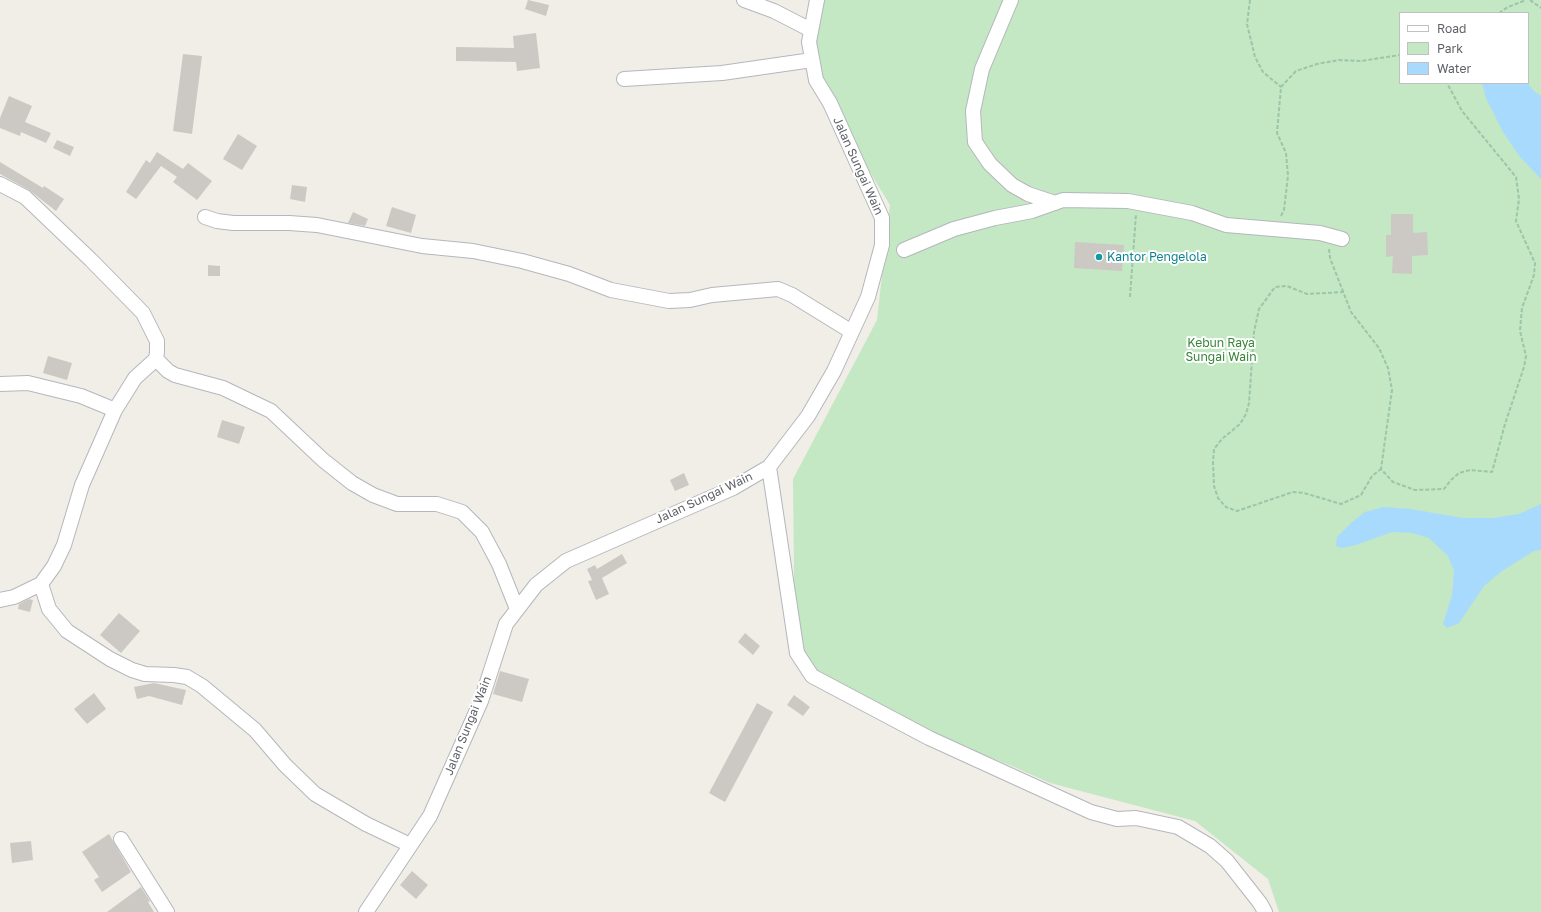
<!DOCTYPE html>
<style>
body{margin:0}
#map{position:relative;width:1541px;height:912px;overflow:hidden;background:#f0eee7;font-family:"Golos Text",sans-serif}
canvas{display:block}
.legend{position:absolute;left:1399px;top:12px;width:130px;height:72px;box-sizing:border-box;background:#fff;border:1px solid #bfc0c2;margin:0;padding:5px 7px;list-style:none;font-size:12px;color:#5e6267}
.legend li{display:flex;align-items:center;gap:8px;height:20px}
.legend b{width:20px;border:1px solid #bfc0c2}
</style>
<div id="map">
<canvas width="1541" height="912"></canvas>
<ul class="legend">
<li><b style="height:5px;background:#fff"></b>Road</li>
<li><b style="height:11px;background:#c4e7c4"></b>Park</li>
<li><b style="height:11px;background:#a8dafe"></b>Water</li>
</ul>
</div>
<script>
const g = document.querySelector('canvas').getContext('2d');
g.lineJoin = 'round';
function fillPath(path, color) {
  g.fillStyle = color;
  g.fill(path, 'evenodd');
}
function poly(rows) {
  const path = new Path2D();
  for (const r of rows) {
    path.moveTo(r[0], r[1]);
    for (let i = 2; i < r.length; i += 2) path.lineTo(r[i], r[i + 1]);
  }
  return path;
}
function strokePath(path, color, width, dash) {
  g.strokeStyle = color;
  g.lineWidth = width;
  g.lineCap = dash ? 'butt' : 'round';
  g.setLineDash(dash || []);
  g.stroke(path);
}
function label(font, color, halo, rows, align = 'center') {
  g.font = font + ' "Golos Text",sans-serif';
  g.lineWidth = 4;
  g.setLineDash([]);
  g.textBaseline = 'middle';
  g.strokeStyle = halo;
  g.fillStyle = color;
  for (const [text, x, y, turn = 0] of rows) {
    g.save();
    g.translate(x, y);
    g.rotate((+turn || 0) * Math.PI / 180);
    g.textAlign = isNaN(turn) ? turn : align;
    if (halo) g.strokeText(text, 0, 0);
    g.fillText(text, 0, 0);
    g.restore();
  }
}
fillPath(poly([
 [821,0,1541,0,1541,912,1279,912,1268,879,1195,821,1050,783,1012,766,958,745,795,665,793,479,877,320,890,205,813,79,810,28],
 [1400,13,1528,13,1528,83,1400,83]
]), '#c4e7c4');
fillPath(poly([
 [1482,83,1527,83,1534,91,1541,96,1541,179,1520,157,1503,132,1486,98],
 [1541,504,1541,550,1534,551,1502,571,1484,586,1459,623,1447,628,1443,624,1452,595,1454,571,1448,556,1429,538,1412,533,1392,532,1356,545,1342,548,1336,546,1337,537,1351,523,1365,512,1384,507,1410,509,1463,518,1493,518,1519,514]
]), '#a8dafe');
fillPath(poly([
 [528,0,549,5,546,16,525,9],
 [536,33,540,68,517,71,516,62,456,61,456,47,514,48,513,36],
 [183,54,202,56,192,134,173,131],
 [9,96,32,106,25,122,51,133,46,143,21,132,20,136,0,128,0,118],
 [238,134,257,146,242,170,223,159],
 [57,140,74,147,70,156,53,148],
 [157,152,183,169,188,163,212,181,197,200,173,182,177,177,161,166,136,199,126,192,146,160,150,163],
 [0,162,43,188,44,186,64,199,56,211,29,190,0,174],
 [292,185,307,187,305,202,290,199],
 [392,207,416,215,411,233,386,226],
 [353,212,368,219,365,226,348,223],
 [1391,214,1413,214,1413,233,1427,232,1428,255,1412,256,1412,274,1392,273,1393,256,1386,257,1386,235,1391,235],
 [1075,242,1124,245,1122,271,1074,268],
 [208,265,220,266,220,276,208,276],
 [48,356,72,363,67,380,43,373],
 [222,420,245,427,239,444,217,437],
 [684,473,689,485,675,491,670,480],
 [622,554,627,563,602,578,609,594,596,600,588,581,592,580,587,569,595,565,597,569],
 [29,599,33,600,30,612,18,609,19,604],
 [119,613,140,631,121,653,100,635],
 [745,633,760,646,753,655,738,642],
 [500,671,529,679,522,702,493,694],
 [154,683,186,690,182,705,149,696,137,699,134,687],
 [94,693,106,709,87,724,74,709],
 [794,695,810,707,803,716,787,705],
 [757,703,773,712,725,802,709,793],
 [109,834,131,872,102,892,94,880,99,877,82,852],
 [31,841,33,860,12,863,10,843],
 [412,871,428,885,416,899,400,885],
 [141,887,150,901,148,902,154,912,107,912]
]), '#ccc9c4');
const minor = poly([
 [744,0,774,11,811,30],
 [1011,0,982,69,973,111,975,142,990,164,1012,185,1028,194,1055,203],
 [624,79,722,73,812,60],
 [0,184,25,197,91,260,143,313,157,341,157,352,156,359,135,378,115,410,82,485,64,545,54,566,41,584,14,597,0,600],
 [205,217,217,221,233,223,289,223,317,225,422,246,473,251,522,261,569,274,611,290,669,301,690,300,712,295,778,289,792,295,852,332],
 [904,250,954,229,995,218,1032,211,1063,200,1128,201,1192,213,1226,225,1320,233,1342,239],
 [156,359,168,371,175,375,223,388,271,411,323,460,352,483,373,495,397,504,437,504,462,512,482,532,499,564,517,609],
 [0,384,28,383,81,396,115,410],
 [769,467,797,653,812,676,929,738,1091,812,1117,819,1136,818,1178,827,1210,846,1227,861,1260,903,1265,912],
 [41,584,49,609,67,631,110,659,132,670,145,674,174,675,187,677,202,686,255,730,285,765,315,794,366,824,410,845],
 [121,839,167,912],
 [366,912,430,816,481,701,506,624,536,585,566,561,733,488,769,467,808,416,834,371,868,297,882,245,882,218,830,103,816,80,809,42,817,0]
]);
strokePath(minor, '#b4b7bb', 16);
strokePath(poly([
 [1250,0,1247,24,1255,57,1263,72,1281,87],
 [1530,0,1541,8],
 [1499,13,1508,7,1526,0],
 [1281,216,1284,210,1288,176,1286,153,1277,133,1281,87,1296,71,1317,64,1339,60,1361,61,1400,55],
 [1329,249,1330,258,1351,312,1379,348,1388,368,1392,390,1381,469,1393,482,1415,490,1444,489,1451,480,1459,473,1470,470,1492,472,1505,424,1524,367,1526,356,1520,331,1521,319,1522,308,1534,275,1535,263,1516,221,1519,199,1516,177,1462,111,1447,83],
 [1344,292,1307,294,1287,286,1275,287,1259,309,1254,332,1249,403,1246,414,1240,424,1222,439,1214,449,1213,462,1214,486,1218,498,1226,507,1237,511,1293,492,1304,493,1341,504,1361,495,1372,476,1381,469],
 [1130,297,1136,214]
]), '#9bc6a7', 2, [4, 2]);
strokePath(minor, '#fff', 14);
for (const [x, y, r, color] of [
 [1099,257,4,"#0f9aa8"]
]) {
  const dot = new Path2D();
  dot.arc(x, y, r, 0, 2 * Math.PI);
  g.fillStyle = color;
  g.fill(dot);
  strokePath(dot, '#fff', 1.5);
}
label('12px', '#5e6267', '#fff', [
 ["Jalan Sungai Wain",858,166,66],
 ["Jalan Sungai Wain",704,498,-25],
 ["Jalan Sungai Wain",468,726,-68]
]);
label('12px', '#0d838f', '#fff', [
 ["Kantor Pengelola",1107,257]
], 'left');
label('12px', '#368638', '#fff', [
 ["Kebun Raya",1221,343],
 ["Sungai Wain",1221,357]
]);
</script>
